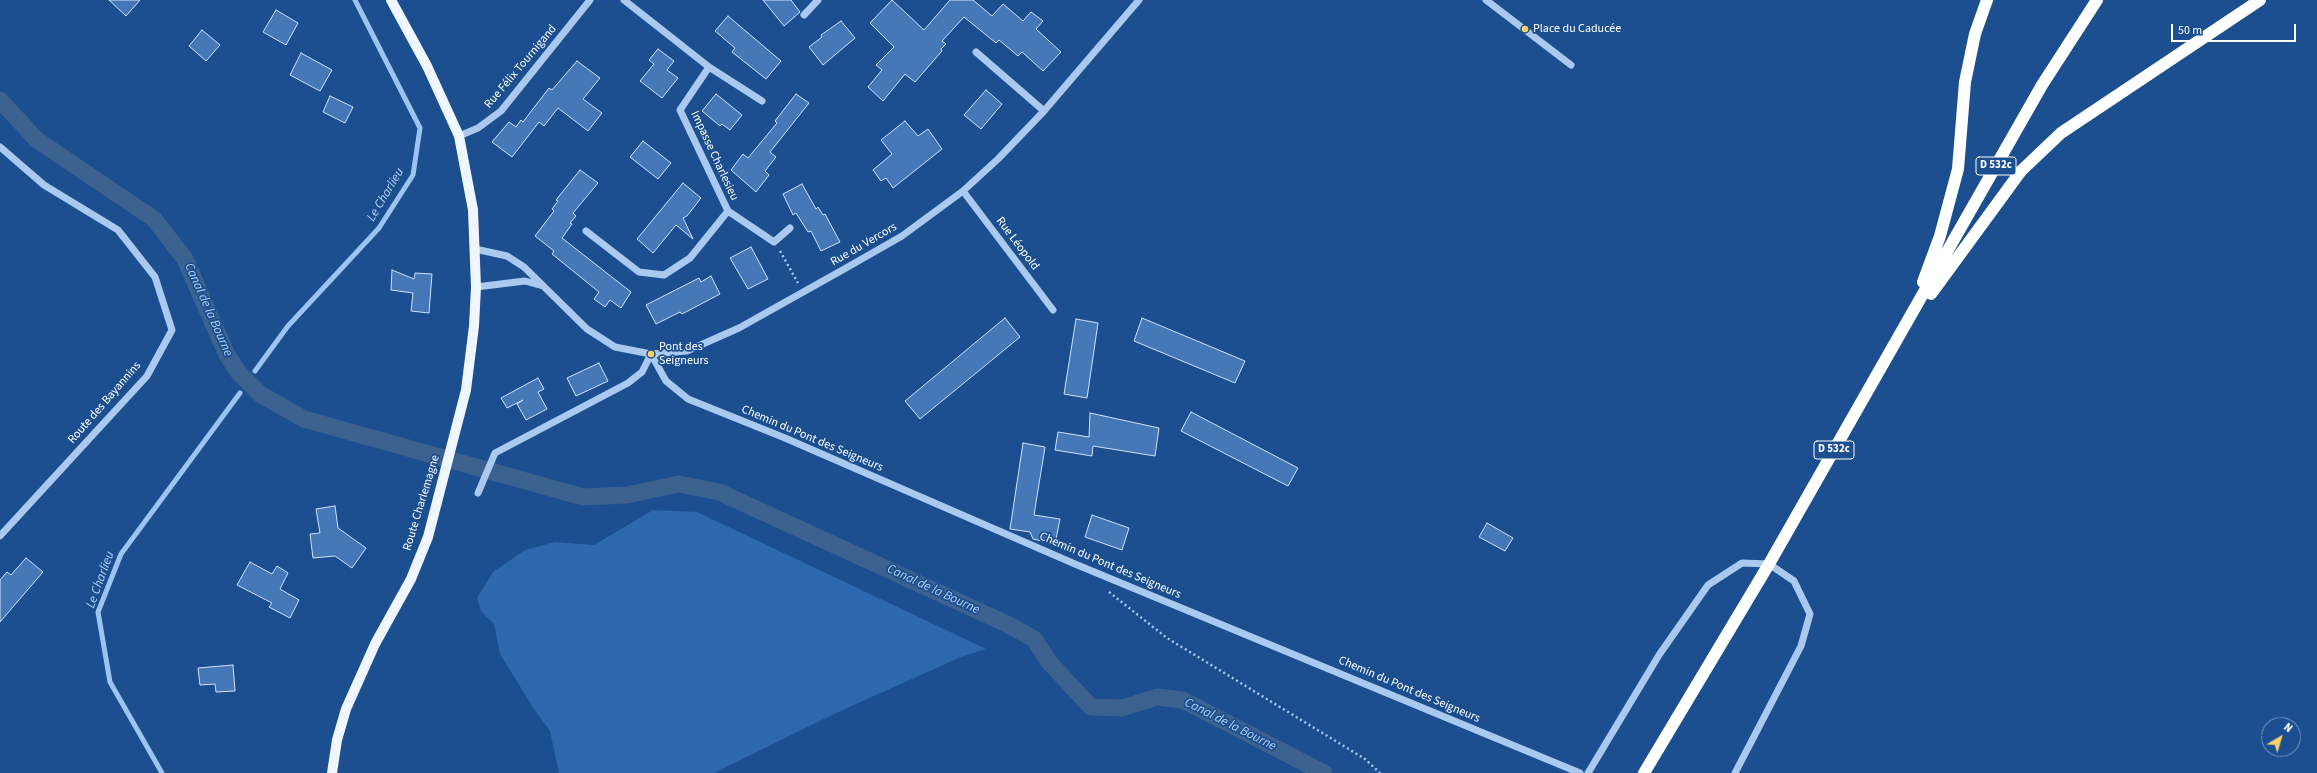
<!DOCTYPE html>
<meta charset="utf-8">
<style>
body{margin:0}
#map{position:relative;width:2317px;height:773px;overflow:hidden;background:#1b4f8f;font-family:"Source Sans 3",sans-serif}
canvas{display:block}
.north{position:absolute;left:2261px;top:717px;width:40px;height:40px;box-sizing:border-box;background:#1b4f8f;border:1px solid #7695bc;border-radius:50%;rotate:38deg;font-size:11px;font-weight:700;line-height:16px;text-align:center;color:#fff}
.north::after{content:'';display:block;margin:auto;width:14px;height:18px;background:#ffd166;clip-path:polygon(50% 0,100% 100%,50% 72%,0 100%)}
.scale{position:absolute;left:2171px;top:24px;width:125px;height:18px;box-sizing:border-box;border:2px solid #fff;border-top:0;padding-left:5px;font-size:12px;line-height:14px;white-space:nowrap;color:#fff;-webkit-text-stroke:3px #1b4f8f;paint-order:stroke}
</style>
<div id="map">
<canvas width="2317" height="773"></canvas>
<div class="north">N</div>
<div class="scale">50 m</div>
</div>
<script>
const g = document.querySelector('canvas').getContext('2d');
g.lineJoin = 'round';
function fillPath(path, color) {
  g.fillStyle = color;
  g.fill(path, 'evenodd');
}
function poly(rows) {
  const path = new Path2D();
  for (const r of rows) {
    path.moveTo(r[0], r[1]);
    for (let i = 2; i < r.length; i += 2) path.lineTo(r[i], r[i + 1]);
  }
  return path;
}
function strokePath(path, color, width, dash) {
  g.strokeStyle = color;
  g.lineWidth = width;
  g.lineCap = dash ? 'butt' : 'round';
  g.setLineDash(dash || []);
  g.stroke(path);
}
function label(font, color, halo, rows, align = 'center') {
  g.font = font + ' "Source Sans 3",sans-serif';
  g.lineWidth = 3.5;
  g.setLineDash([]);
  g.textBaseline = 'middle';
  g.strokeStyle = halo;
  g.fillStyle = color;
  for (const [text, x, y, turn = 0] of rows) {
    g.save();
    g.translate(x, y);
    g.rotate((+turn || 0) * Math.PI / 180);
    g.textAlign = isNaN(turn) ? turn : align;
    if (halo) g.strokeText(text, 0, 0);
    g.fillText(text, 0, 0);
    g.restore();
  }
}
fillPath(poly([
 [653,510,697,512,986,649,961,657,836,713,714,773,559,773,550,731,534,709,500,654,494,624,481,611,477,598,493,572,525,550,555,542,594,545]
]), '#2e69ad');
strokePath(poly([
 [255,371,288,326,379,228,413,175,420,128,355,0],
 [162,773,110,682,98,612,121,554,240,393]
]), '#9cc4f0', 5);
strokePath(poly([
 [0,100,37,140,154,219,185,259,227,355,239,373,260,394,304,419,583,497,627,495,679,484,719,492,1009,625,1034,639,1049,662,1091,707,1122,708,1157,697,1183,700,1324,773]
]), '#3c6290', 17);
const building = poly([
 [109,0,140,0,126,16,109,0],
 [763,0,791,0,800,12,784,26,763,0],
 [892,0,924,30,950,0,973,0,992,16,1003,4,1023,21,1031,12,1043,21,1036,29,1061,52,1043,71,1022,52,1018,56,999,40,996,43,964,17,942,41,946,44,941,49,942,51,915,82,905,74,883,101,868,87,882,70,876,65,894,47,870,23,892,0],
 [276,10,298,23,286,45,263,32,276,10],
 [728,16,781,61,766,79,732,52,735,48,715,31,728,16],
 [841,21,855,38,823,65,809,47,822,37,821,35,841,21],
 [202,30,220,45,206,61,189,46,202,30],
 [658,49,674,61,667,70,678,78,662,98,640,81,654,64,649,60,658,49],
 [301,53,332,70,320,91,290,75,301,53],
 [577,61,600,78,583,99,602,113,588,131,558,108,544,126,539,122,512,157,492,142,509,122,516,127,521,120,523,122,549,88,552,90,577,61],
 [986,90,1002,104,981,129,964,115,986,90],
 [716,94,742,115,730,130,722,124,720,126,702,111,716,94],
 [796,94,809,103,770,152,776,157,765,171,769,175,756,192,731,170,743,154,748,158,777,123,775,121,796,94],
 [330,96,353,107,345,123,323,112,330,96],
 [905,121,918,136,928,129,942,149,893,188,886,178,881,181,873,170,892,154,881,140,905,121],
 [643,141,671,163,658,179,630,157,643,141],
 [580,170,598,183,573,213,576,216,570,223,572,224,562,238,631,292,621,308,610,300,605,307,594,299,599,292,552,254,554,251,535,236,554,211,552,209,558,201,556,200,580,170],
 [683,183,701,198,687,216,683,218,693,239,676,225,653,253,637,239,683,183],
 [802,184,816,209,818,207,823,215,825,214,840,242,821,251,811,231,808,232,796,213,793,215,783,194,802,184],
 [751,247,768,279,748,289,730,258,751,247],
 [392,270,414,279,415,273,432,274,429,313,411,311,413,293,391,290,392,270],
 [711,276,720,294,682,314,680,312,656,324,646,305,699,278,701,282,711,276],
 [1005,318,1020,337,920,419,905,401,1005,318],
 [1142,318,1245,361,1235,383,1134,341,1142,318],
 [1076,319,1098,323,1087,398,1064,394,1076,319],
 [599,363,608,381,576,396,567,378,599,363],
 [538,378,544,389,538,392,547,409,526,420,517,404,523,400,507,408,501,398,538,378],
 [1191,412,1298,468,1288,486,1181,431,1191,412],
 [1090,413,1159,428,1155,456,1093,446,1092,456,1055,450,1058,432,1089,437,1090,413],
 [1023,443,1045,447,1034,515,1060,519,1055,544,1033,539,1030,532,1010,529,1023,443],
 [335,506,338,528,366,548,352,568,335,556,313,558,310,534,320,533,316,509,335,506],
 [1092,515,1129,528,1122,550,1085,537,1092,515],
 [1487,523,1513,538,1505,551,1479,537,1487,523],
 [26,558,43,572,0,622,0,580,7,572,11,575,26,558],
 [250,562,272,574,277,566,288,573,280,589,299,600,290,618,269,607,272,603,237,585,250,562],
 [233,665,235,691,216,692,215,684,200,685,198,668,233,665]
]);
fillPath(building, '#4478b7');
strokePath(building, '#cfe3fa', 1);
strokePath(poly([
 [780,251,798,283],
 [1109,592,1167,638,1365,759,1380,773]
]), '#a9c9ee', 2.5, [2, 3]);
strokePath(poly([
 [624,0,709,67,762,101],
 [1486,0,1571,65],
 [804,15,818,0],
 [976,52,1044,111],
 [709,67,680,110,728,211],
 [459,136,478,128,501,111,590,0],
 [0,147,44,185,118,230,155,277,172,330,147,376,0,536],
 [963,191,1053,310],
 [728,211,774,242,790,228],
 [586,231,639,272,664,275,690,258,728,211],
 [475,249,507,256,524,267,587,329,615,347,651,354,687,351,739,328,846,268,902,236,963,191,998,159,1044,111,1139,0],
 [476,287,525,281,543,286],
 [651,354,666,381,688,399,785,438,1075,564,1580,773],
 [478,493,495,453,628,383,642,372,651,354],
 [1588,773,1659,655,1708,585,1742,563,1769,564,1794,581,1810,614,1801,646,1735,773]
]), '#a9c9ee', 7);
strokePath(poly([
 [332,773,337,740,346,709,375,644,411,579,428,537,466,390,474,326,476,287,473,210,459,136,427,66,391,0]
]), '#f0f6ff', 10);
strokePath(poly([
 [1923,282,1940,236,1958,169,1965,82,1975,34,1987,0],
 [1931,294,2021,171,2061,133,2260,0],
 [1644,773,1769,564,2042,85,2097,0]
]), '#fff', 12);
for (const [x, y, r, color] of [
 [1525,29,4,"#ffd166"],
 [651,354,4,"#ffd166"]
]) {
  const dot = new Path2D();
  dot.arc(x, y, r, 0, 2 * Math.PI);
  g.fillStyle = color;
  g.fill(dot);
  strokePath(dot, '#1b4f8f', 1.5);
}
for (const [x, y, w] of [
 [1996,166,40],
 [1834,450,40]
]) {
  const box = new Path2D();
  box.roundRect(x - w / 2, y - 9, w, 18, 3);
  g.fillStyle = '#1b4f8f';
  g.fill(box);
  strokePath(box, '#fff', 1);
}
label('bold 11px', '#fff', null, [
 ["D 532c",1996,166],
 ["D 532c",1834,450]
]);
label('12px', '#fff', '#1b4f8f', [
 ["Place du Caducée",1533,29],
 ["Pont des",659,347],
 ["Seigneurs",659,361]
], 'left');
label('12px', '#fff', '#1b4f8f', [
 ["Rue Félix Tournigand",521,67,-50],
 ["Impasse Charlesieu",714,156,65],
 ["Rue Léopold",1017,244,53],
 ["Rue du Vercors",864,245,-30],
 ["Route des Bayannins",105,403,-49],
 ["Chemin du Pont des Seigneurs",812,439,23],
 ["Route Charlemagne",422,503,-73],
 ["Chemin du Pont des Seigneurs",1110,566,23],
 ["Chemin du Pont des Seigneurs",1409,690,23]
]);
label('italic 13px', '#b5d3f5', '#1b4f8f', [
 ["Le Charlieu",386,195,-59],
 ["Canal de la Bourne",208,310,66],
 ["Le Charlieu",101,580,-70],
 ["Canal de la Bourne",933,590,25],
 ["Canal de la Bourne",1230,725,27]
]);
</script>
